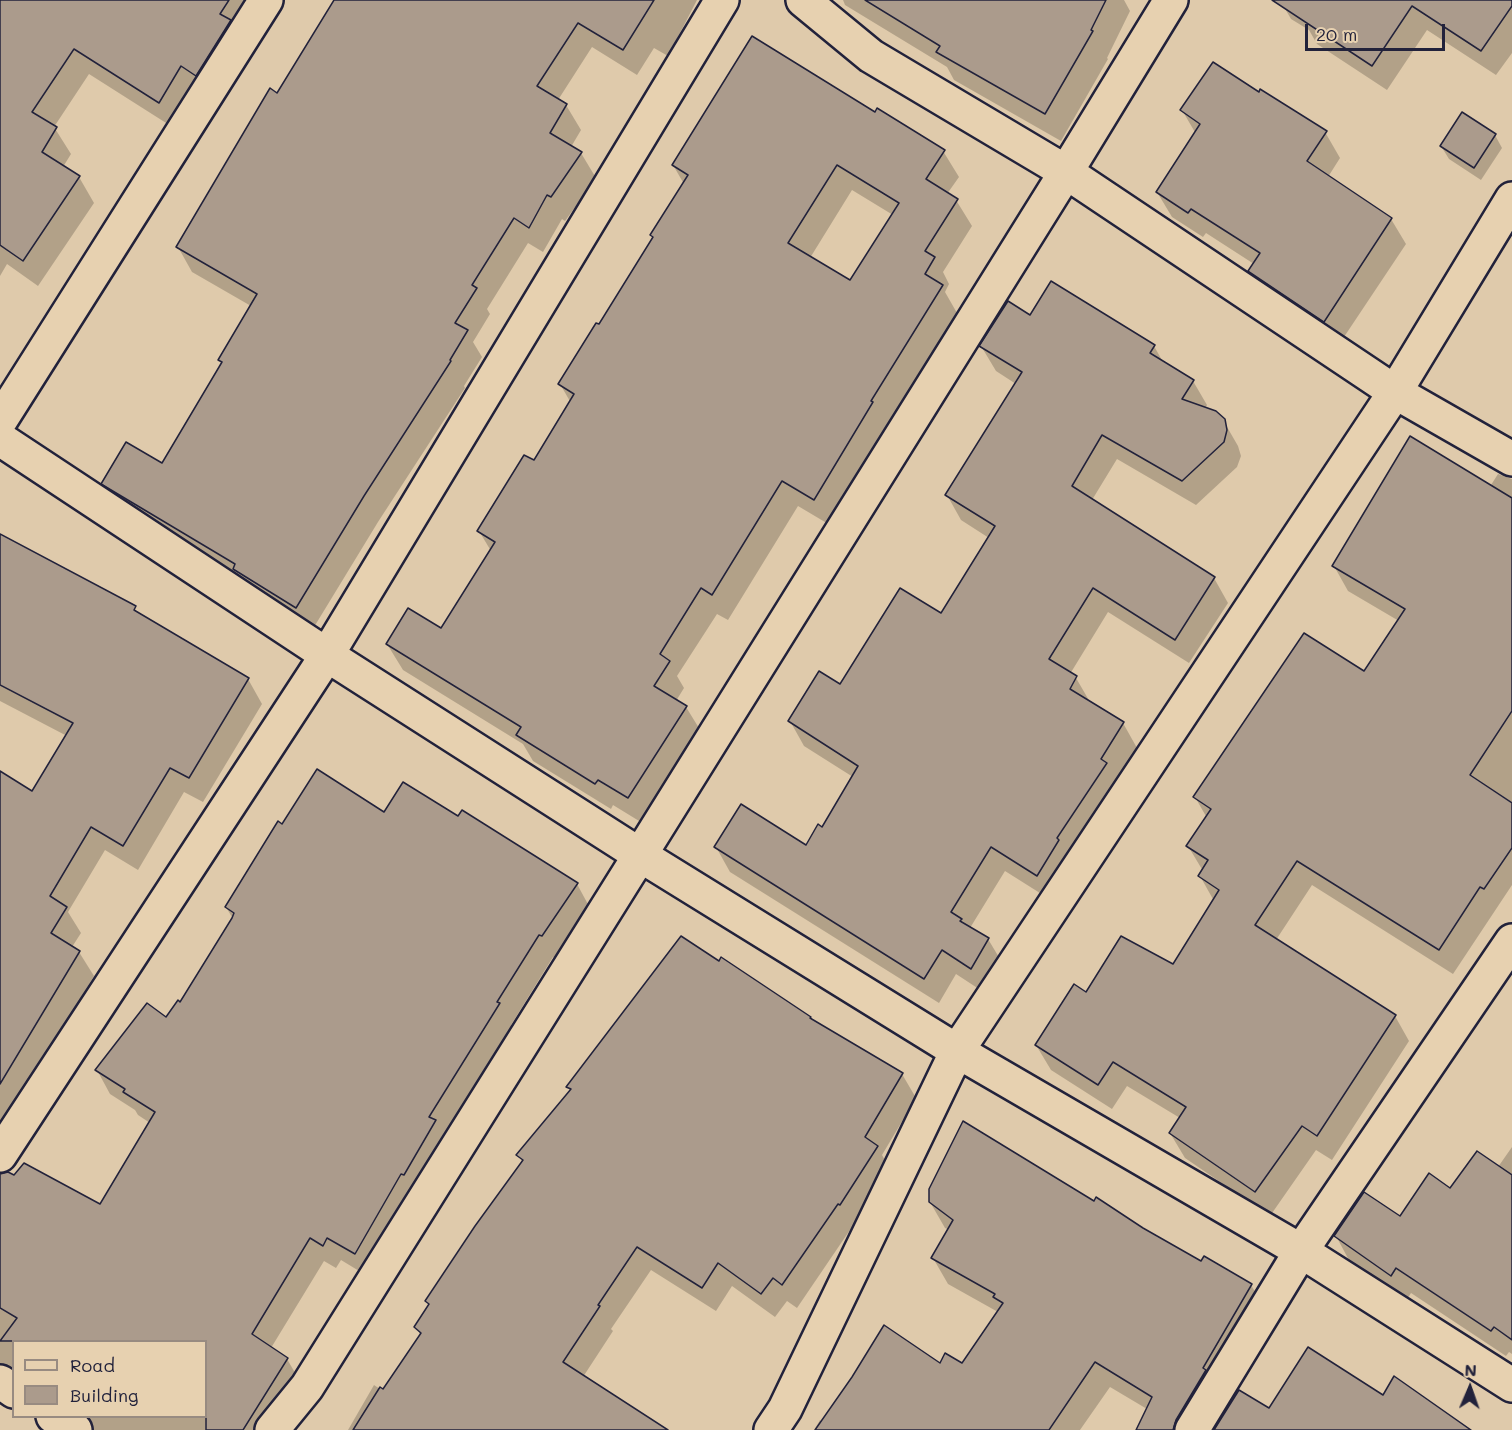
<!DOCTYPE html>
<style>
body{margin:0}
#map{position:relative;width:1512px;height:1430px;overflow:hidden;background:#dfcaab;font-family:Mali,sans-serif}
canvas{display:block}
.legend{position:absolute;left:12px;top:1340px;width:195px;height:78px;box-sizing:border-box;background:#e7d1b0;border:2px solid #988b81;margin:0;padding:8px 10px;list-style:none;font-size:18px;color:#22223b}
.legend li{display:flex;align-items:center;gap:12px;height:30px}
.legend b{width:30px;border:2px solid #988b81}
.north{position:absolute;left:1440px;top:1358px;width:60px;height:60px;-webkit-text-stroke:4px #e7d1b0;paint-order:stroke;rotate:2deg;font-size:16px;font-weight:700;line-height:24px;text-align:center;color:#22223b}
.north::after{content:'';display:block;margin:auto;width:21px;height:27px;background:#22223b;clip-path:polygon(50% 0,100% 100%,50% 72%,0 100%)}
.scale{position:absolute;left:1305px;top:24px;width:140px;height:27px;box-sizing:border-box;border:3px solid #22223b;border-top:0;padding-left:8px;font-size:18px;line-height:21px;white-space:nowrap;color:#22223b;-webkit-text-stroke:4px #e7d1b0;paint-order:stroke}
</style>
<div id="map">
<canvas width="1512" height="1430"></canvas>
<ul class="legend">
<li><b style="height:8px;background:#e7d1b0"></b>Road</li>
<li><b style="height:16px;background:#ab9b8c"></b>Building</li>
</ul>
<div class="north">N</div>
<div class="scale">20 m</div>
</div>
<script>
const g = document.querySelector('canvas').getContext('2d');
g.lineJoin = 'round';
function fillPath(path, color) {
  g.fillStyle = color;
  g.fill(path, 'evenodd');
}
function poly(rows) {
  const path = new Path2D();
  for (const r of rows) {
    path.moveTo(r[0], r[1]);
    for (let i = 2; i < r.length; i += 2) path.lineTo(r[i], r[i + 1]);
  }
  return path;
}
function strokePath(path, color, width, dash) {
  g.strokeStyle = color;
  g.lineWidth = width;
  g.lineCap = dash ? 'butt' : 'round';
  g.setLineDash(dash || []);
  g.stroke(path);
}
fillPath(poly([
 [0,0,269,0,174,128,89,74,54,127,71,154,63,167,79,177,94,203,38,286,7,264,0,276],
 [336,0,697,0,668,56,654,48,637,75,592,47,558,100,566,105,581,130,571,147,581,153,596,178,565,221,562,219,543,252,528,243,487,309,490,314,473,342,482,357,464,386,465,388,378,522,311,632,118,509,103,484,162,465,222,364,220,360,251,306,192,272,178,247,278,95],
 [843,0,1124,0,1130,11,1107,58,1108,59,1061,141,954,80,947,67,845,5],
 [1280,0,1512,0,1512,53,1496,75,1427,30,1387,90,1317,44,1309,30,1291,19],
 [1182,110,1325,132,1340,158,1328,177,1391,219,1406,244,1338,346,1265,297,1250,271,1254,264,1206,233,1203,237,1172,217,1157,192,1196,134],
 [875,114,943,151,959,177,947,194,956,200,972,226,943,272,949,284,945,292,957,313,886,427,888,430,830,525,798,506,728,620,717,614,677,676,684,688,676,701,686,707,702,733,644,824,613,805,611,809,533,761,523,744,403,670,387,644,441,630,491,551,479,531,534,462,571,403,560,384,599,326,654,238,684,184,673,165],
 [852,190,893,215,850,282,810,258],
 [1495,135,1502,148,1481,180,1449,159,1441,146],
 [1030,317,1154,346,1163,362,1193,381,1207,405,1205,409,1223,420,1238,446,1241,456,1237,467,1196,505,1117,459,1092,500,1214,578,1228,603,1189,663,1108,612,1070,674,1076,678,1090,702,1123,723,1137,748,1116,782,1120,789,1051,900,1005,871,970,928,988,939,1003,964,985,993,956,974,939,1003,730,872,716,847,806,847,822,829,853,777,804,746,790,721,941,615,989,538,961,520,947,495,1016,384,996,371,981,346],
 [1498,474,1512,479,1512,885,1453,974,1312,885,1276,940,1395,1016,1409,1041,1332,1160,1316,1150,1270,1216,1185,1158,1170,1133,1180,1118,1127,1086,1112,1109,1051,1070,1036,1045,1087,994,1173,966,1214,901,1200,876,1203,871,1188,846,1207,818,1195,797,1364,673,1399,621,1348,591,1334,566,1491,485],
 [0,554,134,608,138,614,248,679,262,704,203,802,184,792,138,870,105,850,68,912,81,933,72,947,79,952,94,976,29,1083,0,1146,0,773,33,793,67,736,0,701],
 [385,814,459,818,577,884,590,908,556,959,553,957,511,1025,512,1028,369,1277,341,1260,336,1268,324,1261,271,1348,287,1359,301,1383,270,1430,88,1430,64,1416,206,1416,206,1342,14,1342,14,1387,0,1379,0,1251,101,1206,150,1123,138,1115,135,1110,110,1094,97,1070,167,1019,181,1004,233,919,226,907,283,826],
 [810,1018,812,1021,902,1074,916,1098,882,1155,891,1171,854,1228,852,1227,797,1308,787,1301,775,1317,732,1286,716,1311,651,1270,611,1329,613,1331,583,1377,665,1430,348,1430,374,1385,383,1391,421,1336,416,1327,430,1306,427,1301,523,1163,518,1155,571,1092,568,1087],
 [1512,1147,1512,1354,1509,1352,1506,1356,1411,1293,1406,1301,1350,1262,1336,1236,1400,1218,1498,1167],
 [930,1202,1094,1203,1202,1263,1251,1285,1266,1310,1200,1430,1137,1430,1147,1409,1110,1387,1080,1430,814,1430,820,1420,822,1422,940,1365,962,1365,998,1312,948,1284,933,1258,949,1230,945,1228]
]), '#0003');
const building = poly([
 [0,0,229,0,220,14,231,20,196,76,181,66,159,103,74,49,32,112,57,127,42,152,80,176,23,261,0,245,0,0],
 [334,0,654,0,623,50,578,23,537,86,567,104,550,133,582,152,551,197,547,195,529,228,514,218,472,285,477,288,455,323,468,330,450,360,451,361,364,496,296,608,233,569,235,564,101,484,126,442,162,463,222,362,218,360,257,294,176,247,270,88,277,93,334,0],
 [865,0,1106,0,1091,30,1093,31,1045,114,936,52,940,46,865,0],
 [1272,0,1512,0,1512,6,1481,51,1412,6,1372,66,1272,0],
 [752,36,875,112,877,108,945,150,926,179,958,199,925,251,935,257,925,274,943,285,871,401,873,402,814,500,782,481,712,595,701,588,660,654,670,661,654,686,687,706,628,798,598,780,595,784,516,735,521,727,386,644,408,608,441,628,495,542,477,531,524,455,534,460,574,394,558,384,596,323,599,324,653,237,650,235,688,175,672,165,752,36],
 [837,165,899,203,850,280,788,243,837,165],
 [1213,62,1259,92,1260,89,1327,131,1307,161,1392,218,1324,322,1248,271,1260,253,1191,209,1188,213,1156,192,1200,124,1180,110,1213,62],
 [1462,112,1496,134,1474,168,1440,146,1462,112],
 [1051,281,1155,345,1150,353,1194,380,1182,399,1216,411,1225,419,1227,430,1224,442,1182,481,1102,435,1072,486,1215,577,1175,640,1093,588,1049,659,1077,676,1070,689,1124,722,1101,759,1107,763,1057,838,1059,840,1037,876,991,847,951,912,962,919,960,921,989,938,971,969,942,950,924,979,714,847,741,804,806,845,818,824,822,827,858,766,788,721,819,671,840,684,900,588,941,613,995,526,945,495,1022,372,979,346,1008,301,1030,315,1051,281],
 [1410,436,1512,498,1512,711,1470,775,1512,803,1512,848,1484,889,1480,887,1439,950,1297,861,1255,925,1396,1015,1317,1136,1302,1126,1255,1192,1169,1133,1186,1107,1113,1062,1098,1085,1035,1045,1074,984,1086,992,1121,936,1173,964,1219,890,1198,876,1208,860,1186,846,1211,809,1193,797,1304,633,1364,671,1405,609,1332,566,1410,436],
 [0,534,136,606,134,610,249,678,189,778,170,768,123,846,91,827,50,896,67,907,51,933,80,951,0,1084,0,771,32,791,73,723,0,685,0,534],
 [317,769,384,812,403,782,458,816,462,810,578,883,542,936,539,935,497,1002,500,1003,429,1117,436,1120,404,1175,401,1174,355,1254,327,1238,323,1246,310,1238,252,1334,288,1358,243,1430,206,1430,206,1341,0,1341,17,1318,0,1308,0,1174,8,1172,14,1175,24,1163,100,1204,155,1112,123,1092,125,1089,95,1070,147,1003,166,1017,178,1000,180,1002,232,918,234,913,225,907,278,821,282,824,317,769],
 [681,936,719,961,721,957,811,1017,810,1018,903,1073,865,1137,878,1146,840,1205,838,1204,782,1285,773,1278,761,1294,718,1263,702,1288,637,1247,598,1305,600,1306,563,1362,668,1430,353,1430,380,1387,383,1389,421,1333,414,1327,429,1304,425,1301,475,1226,523,1160,516,1155,571,1089,566,1087,681,936],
 [963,1121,1094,1201,1096,1197,1143,1228,1201,1261,1204,1256,1252,1284,1203,1368,1206,1370,1176,1420,1173,1430,1136,1430,1152,1397,1095,1362,1049,1430,815,1430,852,1377,884,1325,940,1363,945,1353,962,1363,1003,1303,993,1297,995,1294,931,1258,953,1220,929,1202,929,1189,963,1121],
 [1477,1151,1512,1175,1512,1340,1494,1327,1491,1331,1396,1268,1391,1276,1334,1236,1364,1192,1400,1216,1429,1173,1450,1188,1477,1151],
 [1308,1347,1383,1395,1394,1376,1471,1430,1214,1430,1239,1390,1269,1408,1308,1347]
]);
fillPath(building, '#ab9b8c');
strokePath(building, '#22223b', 1.5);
const minor = poly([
 [803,0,871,56,1066,172,1395,392,1512,459],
 [0,421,266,0],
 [0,439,327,655,640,855,957,1051,1301,1251,1512,1385],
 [0,1155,327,655,722,0],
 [0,1382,14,1391],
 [53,1416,75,1430],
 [272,1430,307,1387,640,855,1066,172,1171,0],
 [771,1430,785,1409,957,1051,1395,392,1512,199],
 [1192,1430,1301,1251,1512,941]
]);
strokePath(minor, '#22223b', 38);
strokePath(minor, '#e7d1b0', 33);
</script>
